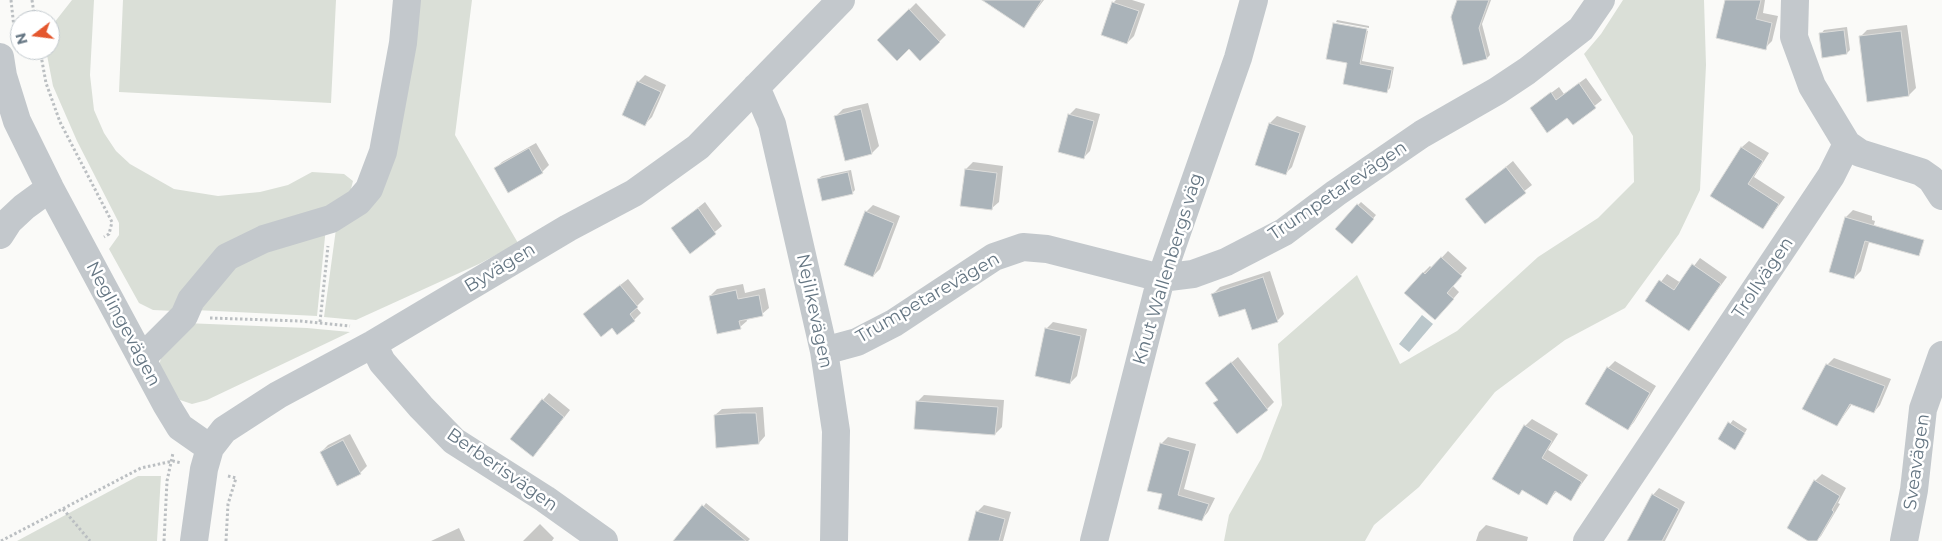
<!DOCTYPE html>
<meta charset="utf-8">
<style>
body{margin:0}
#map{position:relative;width:1942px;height:541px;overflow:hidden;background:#fafaf8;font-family:Montserrat,sans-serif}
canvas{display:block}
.north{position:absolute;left:10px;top:10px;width:50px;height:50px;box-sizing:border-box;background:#fff;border:1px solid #c1c8cd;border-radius:50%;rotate:255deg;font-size:14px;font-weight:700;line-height:20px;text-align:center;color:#657683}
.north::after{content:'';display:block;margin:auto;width:18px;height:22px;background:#e4572e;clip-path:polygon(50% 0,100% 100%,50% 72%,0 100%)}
</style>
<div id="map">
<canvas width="1942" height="541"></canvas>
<div class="north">N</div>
</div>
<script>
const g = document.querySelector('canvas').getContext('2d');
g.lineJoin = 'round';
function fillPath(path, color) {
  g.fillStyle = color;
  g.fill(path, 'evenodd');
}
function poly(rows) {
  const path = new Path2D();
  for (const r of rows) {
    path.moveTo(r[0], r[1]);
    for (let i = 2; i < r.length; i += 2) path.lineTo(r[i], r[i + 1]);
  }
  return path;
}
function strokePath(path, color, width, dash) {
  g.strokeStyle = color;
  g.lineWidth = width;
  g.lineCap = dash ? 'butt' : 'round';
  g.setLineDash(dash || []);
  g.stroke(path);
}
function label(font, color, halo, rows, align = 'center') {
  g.font = font + ' Montserrat,sans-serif';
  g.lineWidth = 5;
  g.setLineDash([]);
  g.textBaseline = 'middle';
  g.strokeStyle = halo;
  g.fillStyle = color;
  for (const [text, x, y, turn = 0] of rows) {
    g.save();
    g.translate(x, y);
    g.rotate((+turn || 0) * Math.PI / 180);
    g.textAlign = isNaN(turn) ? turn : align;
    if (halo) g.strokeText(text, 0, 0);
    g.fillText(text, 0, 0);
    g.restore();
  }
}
fillPath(poly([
 [72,0,94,0,90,75,94,110,104,133,116,151,130,164,174,189,218,196,260,192,288,185,312,172,344,174,353,181,349,197,303,219,175,311,153,310,139,303,109,249,119,235,119,223,77,141,53,86,46,50,50,50,50,28],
 [123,0,336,0,331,103,119,92],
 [414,0,472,0,455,135,518,243,479,264,356,320,324,317,336,229,354,218],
 [1623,0,1704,0,1706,65,1700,190,1679,234,1625,308,1565,340,1495,392,1419,487,1374,525,1365,541,1224,541,1229,515,1261,459,1282,405,1278,344,1357,275,1400,364,1457,331,1538,257,1598,218,1634,182,1633,136,1584,54,1601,34],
 [326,227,317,316,195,310,233,265],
 [185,323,307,328,350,332,207,400,192,404,180,400,161,374,159,366,163,350],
 [138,476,161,476,157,541,17,541]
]), '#dadfd7');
fillPath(poly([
 [1422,315,1433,324,1409,352,1399,344]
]), '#bbc7cb');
fillPath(poly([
 [1006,0,1044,0,1024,26],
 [1116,0,1132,0,1145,4,1134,36,1127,43,1113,3],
 [1458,0,1491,0,1482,24,1490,55,1487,58],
 [1726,0,1765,0,1763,13,1778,16,1772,41,1765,48],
 [916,3,946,35,921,60,909,48,879,40],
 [1337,20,1369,26,1369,28,1336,22],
 [1334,23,1368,31,1362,61,1394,67,1390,88,1387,91,1349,62],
 [1907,25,1916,88,1909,95,1860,37,1867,30],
 [1847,27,1850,50,1847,53,1821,34,1824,30],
 [645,75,666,85,652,117,645,124,638,82],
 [1586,78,1602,100,1573,123,1568,116,1531,108,1559,87,1564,94],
 [868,103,879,146,872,153,836,116,843,109],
 [1076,108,1100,114,1090,151,1083,158,1070,114],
 [1277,116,1306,126,1292,167,1285,174,1256,164,1270,123],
 [1749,141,1769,153,1754,177,1785,197,1763,228,1712,195,1742,147],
 [536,143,549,165,542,172,495,169,502,162],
 [1513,161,1532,185,1485,222,1467,199],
 [973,162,1003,166,999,202,992,208,961,204,966,169],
 [851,170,855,190,852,193,818,179,822,176],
 [705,202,722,226,690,252,673,228],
 [1361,202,1376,215,1355,240,1358,205],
 [873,205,900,216,880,269,873,276,866,212],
 [1853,210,1872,216,1872,220,1875,221,1861,271,1854,278,1831,271,1846,217],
 [1448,251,1467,268,1452,285,1459,292,1442,312,1423,273,1430,266,1432,268],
 [1700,258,1727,277,1689,329,1647,300,1667,274,1681,283],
 [1270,271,1284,314,1277,321,1213,294,1220,287],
 [628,279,644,299,636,307,641,313,634,320,612,327,591,308],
 [743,284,745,293,765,288,769,308,762,314,746,318,747,321,740,327,710,296,717,289],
 [1053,322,1087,329,1077,376,1070,383,1046,329],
 [1238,357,1274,402,1267,409,1219,399,1207,383],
 [1834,358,1891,379,1880,405,1874,412,1852,404,1837,425,1827,365],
 [1615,361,1656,386,1634,422,1628,429,1608,368],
 [549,393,570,410,540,448,543,400],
 [924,395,1004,400,1002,427,995,434,917,402],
 [763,407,765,436,759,443,715,415,722,409],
 [1532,419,1558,434,1548,450,1588,475,1571,499,1557,491,1546,503,1523,489,1494,478,1525,426],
 [1733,420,1747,429,1738,445,1720,438],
 [350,434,367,466,360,473,321,452,328,445],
 [1168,437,1196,444,1184,489,1215,498,1208,512,1202,519,1164,493,1161,444],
 [1822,474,1846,488,1838,503,1840,504,1821,536,1816,541,1811,541,1815,481],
 [1659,488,1685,502,1665,541,1629,541,1653,495],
 [706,503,750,539,748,541,679,541],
 [984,505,1011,512,1003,541,969,541,977,512],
 [540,524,554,538,552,541,523,541],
 [1486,525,1528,537,1527,541,1476,541,1479,532],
 [459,528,465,541,431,541]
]), '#0003');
const building = poly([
 [982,0,1042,0,1024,28,982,0],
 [1457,0,1489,0,1479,28,1487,59,1463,65,1451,17,1457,0],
 [1725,0,1761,0,1756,19,1772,23,1766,50,1716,38,1725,0],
 [1112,2,1139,11,1127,44,1101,35,1112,2],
 [909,9,940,42,920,61,909,49,897,61,877,40,909,9],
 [1333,23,1367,29,1360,64,1392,70,1387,93,1343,84,1347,63,1326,59,1333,23],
 [1844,30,1847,54,1822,58,1819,33,1844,30],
 [1901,31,1909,96,1867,102,1859,36,1901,31],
 [637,81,661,92,645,126,622,115,637,81],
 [1579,83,1596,108,1573,125,1567,118,1547,133,1530,108,1551,92,1556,100,1579,83],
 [861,109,872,154,845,161,834,116,861,109],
 [1068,114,1094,121,1084,159,1058,152,1068,114],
 [1269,123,1300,133,1286,175,1255,165,1269,123],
 [1741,147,1763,161,1748,184,1779,204,1763,229,1710,196,1741,147],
 [529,148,543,173,508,193,494,168,529,148],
 [1506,167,1526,193,1485,224,1465,199,1506,167],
 [965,169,997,173,992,210,960,206,965,169],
 [848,172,853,194,822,201,817,179,848,172],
 [1357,204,1374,219,1352,244,1335,229,1357,204],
 [698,208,716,234,690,254,671,228,698,208],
 [865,211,894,223,873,277,844,265,865,211],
 [1845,217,1924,240,1919,256,1865,241,1854,279,1829,272,1845,217],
 [1441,257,1462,276,1447,293,1454,299,1435,320,1404,293,1423,272,1425,274,1441,257],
 [1692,264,1721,284,1689,331,1645,301,1659,280,1674,290,1692,264],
 [1263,277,1278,322,1252,330,1245,309,1219,317,1211,294,1263,277],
 [620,285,638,307,630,314,635,321,617,335,612,328,601,337,583,314,620,285],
 [736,290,738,299,759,295,763,316,739,321,741,329,717,334,709,296,736,290],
 [1045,328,1081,336,1070,384,1035,376,1045,328],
 [1231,362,1268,410,1237,434,1213,403,1218,400,1205,383,1231,362],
 [1826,364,1885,386,1874,413,1850,404,1837,426,1802,409,1826,364],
 [1607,367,1650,393,1628,430,1585,404,1607,367],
 [542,399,564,417,533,457,510,439,542,399],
 [916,401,998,407,995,435,914,429,916,401],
 [740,413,756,413,759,444,716,448,714,415,740,413],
 [1728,422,1745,433,1735,450,1718,439,1728,422],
 [1524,425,1552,441,1542,458,1582,482,1571,501,1555,491,1547,505,1522,490,1519,495,1492,479,1524,425],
 [343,440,361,474,337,486,320,452,343,440],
 [1160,443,1190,451,1178,495,1209,504,1202,521,1158,509,1162,494,1147,491,1160,443],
 [1814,480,1840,496,1832,510,1834,512,1817,541,1808,541,1787,528,1814,480],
 [1652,494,1679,509,1662,541,1627,541,1652,494],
 [702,505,746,541,673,541,702,505],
 [976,511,1005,519,999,541,968,541,976,511]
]);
fillPath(building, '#aab3b9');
strokePath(building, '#dcdcda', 1);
strokePath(poly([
 [11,0,15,37],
 [32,0,35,20],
 [40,50,46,83,60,122,112,222,109,234,104,237],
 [210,318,300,321,350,326],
 [320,322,328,246],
 [63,509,90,541],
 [1,541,141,468,173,461,181,463],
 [164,541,167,481,173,453],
 [226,541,228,504,236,478,228,476]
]), '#bbbfc2', 3, [2.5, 2.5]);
strokePath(poly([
 [0,57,3,76,17,121,50,188,166,404,180,427,210,448],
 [756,87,772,124,824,351,836,431,834,541],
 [1847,144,1860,153,1921,172,1931,179,1942,196],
 [0,235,9,221,24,207,50,188],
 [373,344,382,362,421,407,454,441,545,499,604,541],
 [824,351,857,342,894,323,994,257,1023,247,1047,249,1161,278,1193,274,1226,262,1284,232,1336,193,1422,134,1497,91,1527,71,1581,29,1601,0],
 [142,358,184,316,191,300,227,257,264,239,331,219,358,202,369,189,383,152,403,43,407,0],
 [194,541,204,469,210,448,224,430,278,395,373,344,568,228,634,193,698,147,841,0],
 [1094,541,1161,278,1238,58,1254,0],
 [1587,541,1831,176,1847,144,1812,86,1794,37,1795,0],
 [1904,541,1914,490,1923,409,1942,355]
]), '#c3c8cc', 28);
label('18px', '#657683', '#fff', [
 ["Trumpetarevägen",1338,191,-34],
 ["Byvägen",500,268,-31],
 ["Knut Wallenbergs väg",1168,269,-73],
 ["Trollvägen",1763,278,-56],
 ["Trumpetarevägen",928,298,-30],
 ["Nejlikevägen",814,311,78],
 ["Neglingevägen",123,324,62],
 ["Sveavägen",1917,462,-82],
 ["Berberisvägen",502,470,35]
]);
</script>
